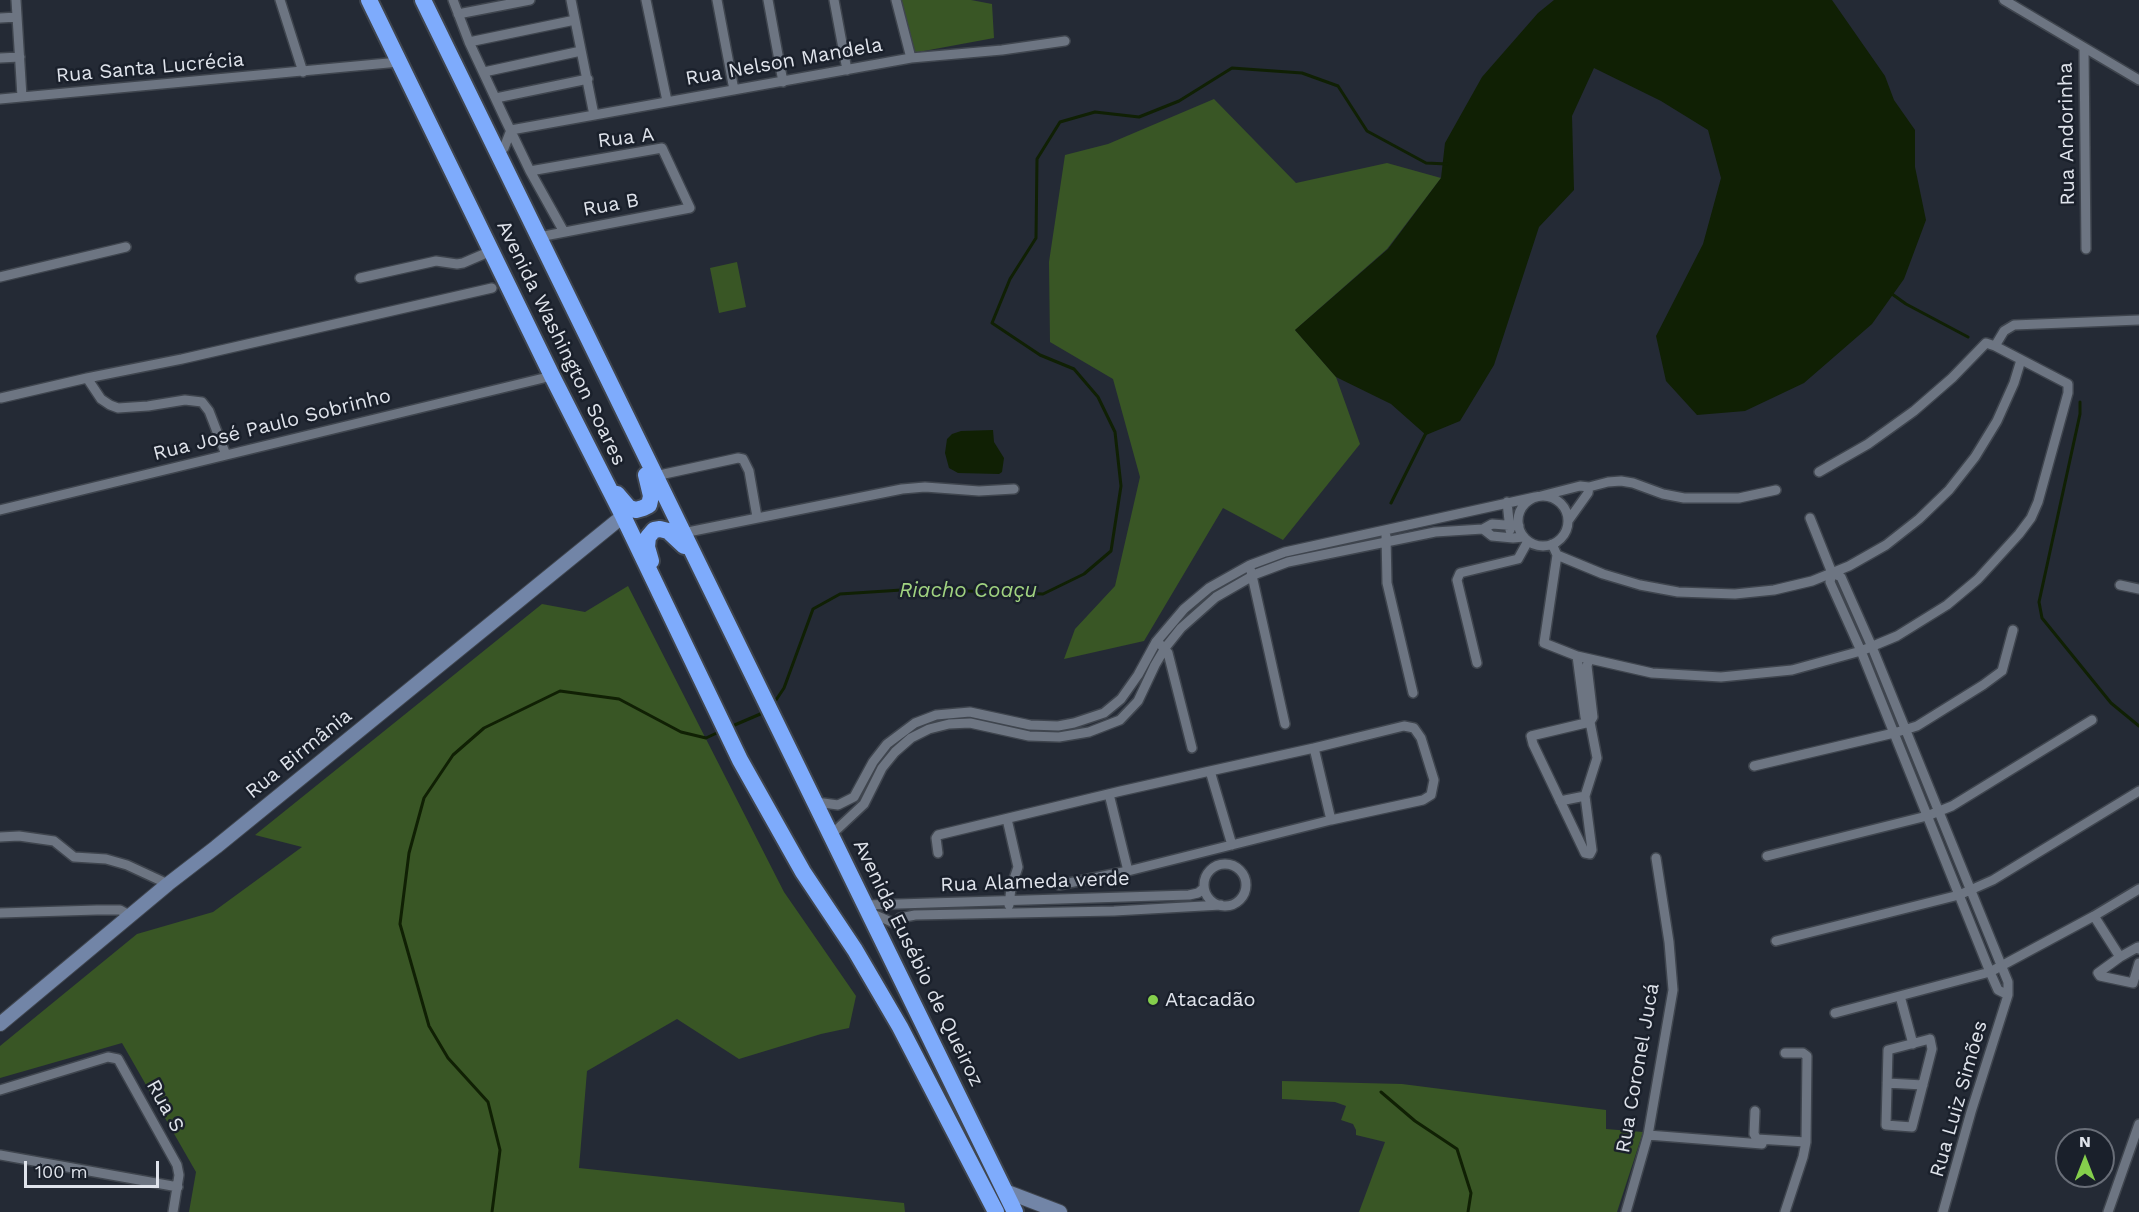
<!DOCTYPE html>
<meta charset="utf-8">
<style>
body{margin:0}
#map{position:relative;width:2139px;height:1212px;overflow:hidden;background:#242a35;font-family:"Work Sans",sans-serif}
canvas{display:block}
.north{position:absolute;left:2055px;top:1128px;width:60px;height:60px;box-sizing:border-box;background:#1a202b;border:2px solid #696e78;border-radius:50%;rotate:0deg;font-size:16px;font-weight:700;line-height:24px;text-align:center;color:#dfe3eb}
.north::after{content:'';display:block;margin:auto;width:21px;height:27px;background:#85cf4c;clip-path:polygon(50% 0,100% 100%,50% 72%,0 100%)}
.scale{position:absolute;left:24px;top:1161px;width:135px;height:27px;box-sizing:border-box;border:3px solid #dfe3eb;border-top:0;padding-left:8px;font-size:18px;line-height:21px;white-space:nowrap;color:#dfe3eb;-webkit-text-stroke:4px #1a202b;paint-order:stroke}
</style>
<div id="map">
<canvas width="2139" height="1212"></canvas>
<div class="north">N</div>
<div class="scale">100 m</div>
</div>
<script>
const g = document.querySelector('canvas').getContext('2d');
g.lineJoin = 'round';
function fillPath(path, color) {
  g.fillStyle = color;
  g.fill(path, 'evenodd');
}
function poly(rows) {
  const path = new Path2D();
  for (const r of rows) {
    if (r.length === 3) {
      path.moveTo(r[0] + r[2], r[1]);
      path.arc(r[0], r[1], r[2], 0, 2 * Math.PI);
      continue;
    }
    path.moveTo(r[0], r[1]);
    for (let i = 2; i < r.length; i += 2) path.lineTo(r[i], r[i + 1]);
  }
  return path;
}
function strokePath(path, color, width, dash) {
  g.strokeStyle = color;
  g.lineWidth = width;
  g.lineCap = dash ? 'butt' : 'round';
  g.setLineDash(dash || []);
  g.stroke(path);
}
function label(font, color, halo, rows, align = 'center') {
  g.font = font + ' "Work Sans",sans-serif';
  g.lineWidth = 5;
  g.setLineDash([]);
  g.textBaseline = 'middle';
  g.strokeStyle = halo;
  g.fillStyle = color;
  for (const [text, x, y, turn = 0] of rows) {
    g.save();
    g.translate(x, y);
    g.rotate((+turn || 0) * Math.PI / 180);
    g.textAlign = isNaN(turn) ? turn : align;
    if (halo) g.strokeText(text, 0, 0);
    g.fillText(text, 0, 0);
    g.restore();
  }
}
fillPath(poly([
 [901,0,971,0,992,4,994,38,913,53,909,49],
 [1214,99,1296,183,1387,163,1441,178,1387,249,1295,330,1336,377,1360,444,1283,540,1223,508,1144,641,1064,659,1075,629,1115,586,1140,477,1113,379,1050,342,1049,262,1065,155,1108,144],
 [737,262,746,307,719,313,710,268],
 [628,586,784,892,856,996,849,1028,821,1034,739,1059,677,1019,587,1071,579,1168,904,1203,905,1212,189,1212,196,1172,122,1043,0,1078,0,1046,137,934,213,912,302,847,255,835,542,604,585,612],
 [1282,1081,1402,1084,1606,1110,1606,1129,1643,1132,1617,1212,1359,1212,1385,1142,1356,1135,1356,1130,1353,1124,1341,1120,1346,1106,1335,1102,1282,1099]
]), '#395625');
fillPath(poly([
 [1554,0,1832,0,1885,76,1894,100,1915,130,1915,167,1926,220,1904,279,1872,324,1804,383,1745,411,1697,415,1666,381,1656,336,1703,244,1721,178,1708,130,1661,101,1594,68,1572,116,1574,190,1539,227,1494,365,1460,421,1426,435,1391,404,1336,377,1295,330,1388,249,1441,178,1445,143,1482,77,1538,13],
 [993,430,994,442,1004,458,1002,472,999,474,958,473,949,468,945,453,947,439,952,434,961,431]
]), '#102004');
strokePath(poly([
 [1892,294,1906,304,1968,337],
 [2080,402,2080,414,2039,602,2042,618,2111,703,2139,726],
 [1391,503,1426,433],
 [774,703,784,688,813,609,840,594,917,589,1043,594,1084,574,1111,551,1121,486,1115,432,1098,397,1074,369,1040,355,992,323,1010,279,1036,238,1037,159,1060,122,1095,112,1139,117,1179,101,1232,68,1302,73,1338,86,1367,131,1426,163,1447,164],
 [730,727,765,712],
 [1381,1092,1415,1121,1457,1149,1471,1193,1468,1212],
 [492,1212,500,1150,488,1102,448,1058,429,1026,400,924,409,853,424,798,453,755,484,728,560,691,619,699,681,732,706,738,721,731]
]), '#102004', 3);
const street = poly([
 [16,0,22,97],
 [280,0,303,72],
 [453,0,469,42,505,119,530,171,564,232],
 [571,0,594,115],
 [646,0,667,101],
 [717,0,734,90],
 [768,0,783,82],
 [834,0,847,70],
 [896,0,911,58],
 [2004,0,2139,80],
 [458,14,530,0],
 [0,18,17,17],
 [469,42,575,20],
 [2084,48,2086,249],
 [0,58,20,57],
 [484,72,581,51],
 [496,98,588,79],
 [0,99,399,62],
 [496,152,504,148,511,130,911,58,1002,50,1065,41],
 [530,171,662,148,690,208,539,237],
 [0,277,126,247],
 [360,278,436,261,457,264,463,263,491,251],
 [1995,346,2004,331,2014,325,2139,320],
 [87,378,101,399,110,405,118,408,148,406,185,400,202,402,209,411,226,455],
 [1,398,87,378,182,359,492,288],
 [655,476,738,458,743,459,749,471,757,517],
 [1541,496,1580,486,1589,487,1608,482,1621,481,1633,483,1663,494,1684,498,1739,498,1776,490],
 [1543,521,25],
 [1507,502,1510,530],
 [0,510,552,376],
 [1810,518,1832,573,1830,582,1861,651,1990,972,1998,990,2008,995],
 [1568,521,1588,493,1589,487],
 [1483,529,1492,524,1519,526],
 [683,533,902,489,925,487,979,491,1014,489],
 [1386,536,1387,583,1413,693],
 [1552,544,1557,555,1603,574,1640,585,1678,592,1735,594,1774,590,1812,581,1849,566,1886,545,1919,519,1949,490,1975,457,1997,421,2014,383,2021,360],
 [1557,555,1544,643,1577,656,1652,673,1721,677,1792,670,1861,651,1897,636,1947,605,1978,579,2019,534,2031,518,2038,502,2068,393,2068,384,1995,346,1986,343,1952,378,1914,411,1868,444,1819,472],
 [1251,571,1285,724],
 [1832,573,1841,577,1872,647,2008,982,2008,995,1971,1112,1943,1212],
 [2120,585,2139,589],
 [1161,645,1168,653,1192,748],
 [1577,656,1585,717,1590,722],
 [1589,659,1587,666,1593,717,1590,722,1597,758,1585,796,1592,850,1590,854,1585,853,1533,744,1531,736,1590,722],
 [1477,663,1457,580,1460,573,1518,559,1528,541],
 [1314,748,1331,820],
 [1754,766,1894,733,1917,726,1983,685,2002,671,2013,630],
 [1210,771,1232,845],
 [1560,801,1585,796],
 [816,802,838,805,854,797,873,762,887,744,915,723,936,715,970,712,1030,725,1058,726,1074,723,1104,713,1121,699,1138,675,1156,642,1184,609,1209,588,1250,565,1285,552,1535,497],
 [1007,819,1018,867,1011,888,1009,905],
 [832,834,864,804,882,768,895,752,911,738,929,729,949,724,970,723,1029,736,1059,737,1089,732,1120,720,1138,701,1155,665,1165,648,1181,628,1216,597,1256,574,1288,562,1435,532,1483,529,1492,536,1513,538,1524,537],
 [0,837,19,836,54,841,74,857,106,859,127,865,168,884],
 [938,853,936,838,938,835,1121,791,1210,771,1314,748,1404,726,1414,728,1421,738,1434,780,1431,795,1423,800,1331,820,1128,871,1109,794],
 [1767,856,1927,816,1952,806,2092,720],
 [1225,885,21],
 [1059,885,1128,871],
 [866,905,1189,895,1198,893,1204,888],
 [0,913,97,910,120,910,131,916],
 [871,913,896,924,900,918,915,915,1114,911,1221,905],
 [2094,916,2120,957],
 [1776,941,1959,895,1993,880,2139,791],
 [2139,949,2138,947,2120,957,2098,973,2100,976,2133,983,2139,963],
 [1900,996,1913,1044],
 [1835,1013,1990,972,2094,916,2139,889],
 [1930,1039,1932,1049,1912,1127,1886,1125,1888,1050,1930,1039],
 [1887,1083,1923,1085],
 [0,1090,108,1057,118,1059,177,1165,179,1175,173,1212],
 [1755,1111,1754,1134,1757,1139,1806,1142,1807,1056,1803,1053,1785,1053],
 [1648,1135,1762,1144],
 [0,1155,178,1187],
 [1626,1212,1648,1135,1673,990,1669,942,1656,858],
 [1785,1212,1803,1157,1806,1142],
 [2108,1212,2139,1124]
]);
const secondary = poly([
 [0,1024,168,884,216,847,623,516],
 [1005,1191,1060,1212]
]);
const highway = poly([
 [369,0,552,376,623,516,740,760,803,872,855,950,900,1027,996,1212],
 [423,0,1015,1212],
 [617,494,629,508,636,510,643,508,649,505,651,496,646,475],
 [651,561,647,547,648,537,654,530,660,529,668,531,684,546]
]);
strokePath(street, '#3f454e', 12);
strokePath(secondary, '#3f454e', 16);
strokePath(highway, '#3f454e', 20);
strokePath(street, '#6d7582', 9);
strokePath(secondary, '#7285a7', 14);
strokePath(highway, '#7eabfc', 16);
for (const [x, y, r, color] of [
 [1153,1000,6,"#85cf4c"]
]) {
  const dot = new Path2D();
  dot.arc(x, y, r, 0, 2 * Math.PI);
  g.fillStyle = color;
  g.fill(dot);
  strokePath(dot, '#1a202b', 2);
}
label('20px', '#dfe3eb', '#1a202b', [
 ["Rua Nelson Mandela",784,62,-10],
 ["Rua Santa Lucrécia",150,68,-5],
 ["Rua Andorinha",2067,134,-91],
 ["Rua A",626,138,-7],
 ["Rua B",611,205,-10],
 ["Avenida Washington Soares",561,343,64],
 ["Rua José Paulo Sobrinho",272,425,-14],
 ["Rua Birmânia",299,754,-39],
 ["Rua Alameda verde",1035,882,-2],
 ["Avenida Eusébio de Queiroz",918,963,64],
 ["Rua Coronel Jucá",1638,1068,-80],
 ["Rua Luiz Simões",1959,1099,-74],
 ["Rua S",165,1106,61]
]);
label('20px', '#dfe3eb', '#1a202b', [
 ["Atacadão",1165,1000]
], 'left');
label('italic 21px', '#a0d280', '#1a202b', [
 ["Riacho Coaçu",968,591]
]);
</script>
